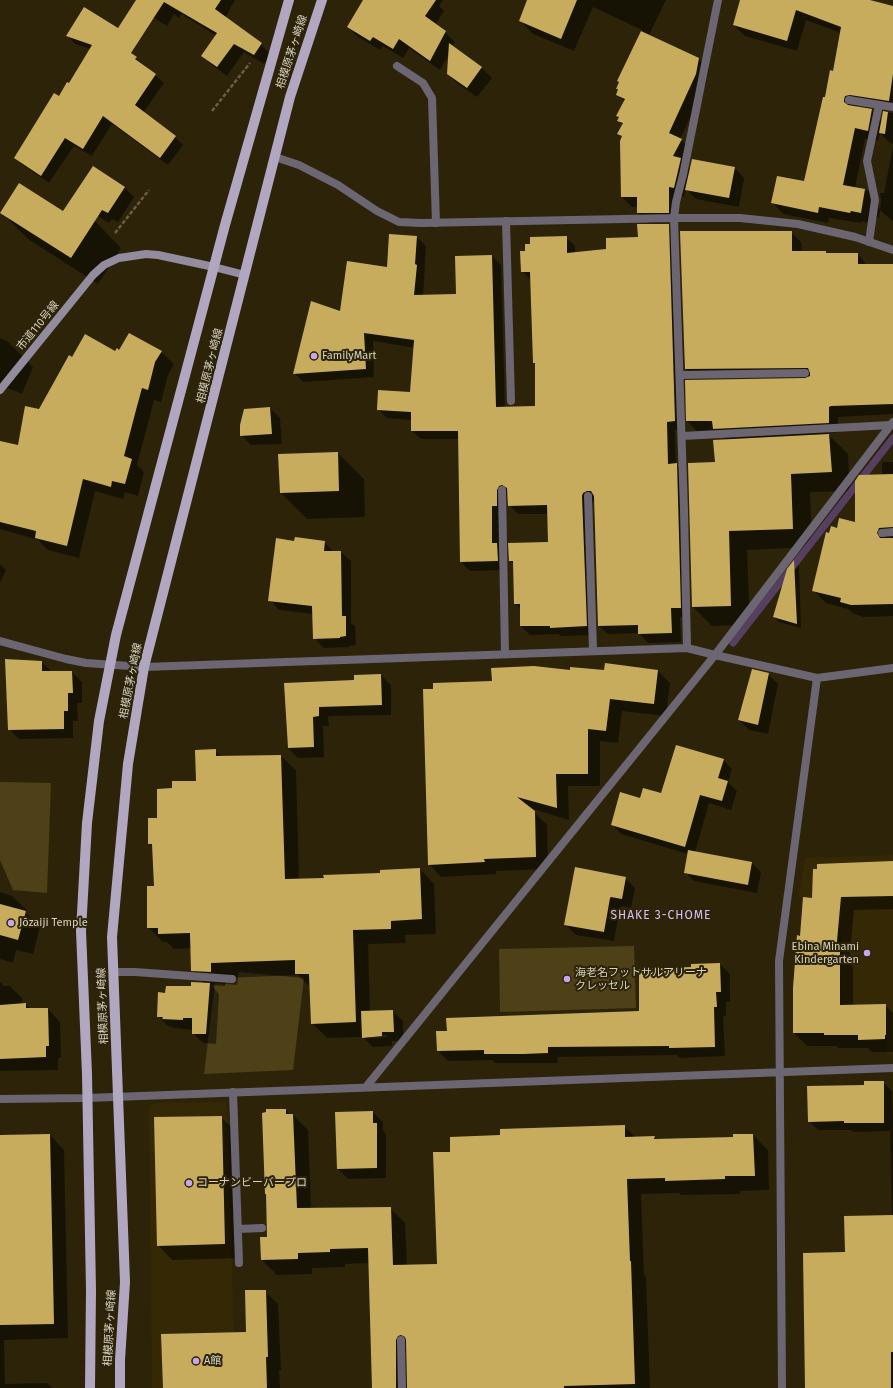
<!DOCTYPE html>
<meta charset="utf-8">
<style>
body{margin:0}
canvas{display:block;background:#2c2308}
</style>
<canvas width="893" height="1388"></canvas>
<script>
const g = document.querySelector('canvas').getContext('2d');
g.lineJoin = 'round';
function fillPath(path, color) {
  g.fillStyle = color;
  g.fill(path, 'evenodd');
}
function poly(rows) {
  const path = new Path2D();
  for (const r of rows) {
    path.moveTo(r[0], r[1]);
    for (let i = 2; i < r.length; i += 2) path.lineTo(r[i], r[i + 1]);
  }
  return path;
}
function strokePath(path, color, width, dash) {
  g.strokeStyle = color;
  g.lineWidth = width;
  g.lineCap = dash ? 'butt' : 'round';
  g.setLineDash(dash || []);
  g.stroke(path);
}
function label(font, color, halo, rows, align = 'center') {
  g.font = font + ' "Fira Sans","Noto Sans JP",sans-serif';
  g.lineWidth = 4;
  g.setLineDash([]);
  g.textBaseline = 'middle';
  g.strokeStyle = halo;
  g.fillStyle = color;
  for (const [text, x, y, turn = 0] of rows) {
    g.save();
    g.translate(x, y);
    g.rotate((+turn || 0) * Math.PI / 180);
    g.textAlign = isNaN(turn) ? turn : align;
    if (halo) g.strokeText(text, 0, 0);
    g.fillText(text, 0, 0);
    g.restore();
  }
}
fillPath(poly([
 [893,855,893,1054,887,1055,886,1006,842,1006,840,901,798,898,805,858],
 [226,1102,236,1388,152,1388,149,1109,151,1105,155,1103]
]), '#342904');
fillPath(poly([
 [0,782,51,783,47,893,13,890,0,860],
 [634,946,636,1008,500,1012,499,949],
 [239,972,304,978,293,1070,204,1074,215,983,237,985]
]), '#4e4118');
fillPath(poly([
 [145,0,235,0,225,18,261,44,270,54,264,64,244,52,227,76,212,65,202,56,217,36,181,14,179,18,174,14,167,26,151,16],
 [364,0,443,0,439,6,444,11,435,25,445,32,455,42,452,46,482,68,492,78,477,97,458,84,448,74,450,52,440,70,409,48,403,58,383,46,380,50,358,37,348,27],
 [528,0,666,0,649,35,699,59,709,69,706,84,680,139,692,150,685,163,691,169,735,168,744,178,739,207,696,199,686,189,684,197,679,196,679,222,648,223,638,213,638,207,632,207,622,197,622,137,619,133,623,125,619,121,620,118,618,116,625,102,617,94,619,90,617,88,620,83,618,81,642,30,593,7,574,51,533,34,520,21],
 [741,0,866,0,893,6,893,110,861,105,858,105,856,107,872,110,882,121,884,112,893,113,893,144,890,143,880,133,878,141,865,139,855,188,867,190,878,201,880,211,879,218,873,217,872,223,861,221,861,223,829,218,828,223,783,214,773,203,804,183,833,72,841,33,806,20,797,51,745,36,734,25],
 [67,35,111,45,136,58,164,83,143,113,175,137,183,145,168,165,112,124,92,156,74,146,49,183,24,166,15,158,70,85,91,49,75,44],
 [893,146,893,221,891,220,880,210,881,200,880,193,884,193],
 [124,187,134,197,118,222,112,219,109,223,84,207],
 [2,213,63,213,95,221,121,248,98,284,28,239],
 [668,225,677,234,684,430,675,430,676,464,685,473,689,616,680,617,681,642,648,643,639,633,608,634,599,626,595,498,591,506,595,635,560,636,559,634,530,635,521,626,521,609,515,604,514,565,510,560,549,543,548,514,518,514,509,505,508,493,505,499,506,570,470,571,461,562,459,439,421,439,412,431,412,420,387,418,378,409,411,393,415,348,373,341,374,377,303,382,294,373,341,312,388,269,417,237,426,246,423,296,457,295,492,256,501,265,505,408,536,407,536,365,534,363,531,280,522,271,526,252,566,237,575,246,575,254,607,250],
 [791,232,801,242,802,252,825,252,828,254,858,254,867,265,893,265,893,414,838,417,838,432,827,433,848,454,850,491,810,492,812,547,747,550,750,625,712,626,693,607,689,464,716,463,726,440,716,430,697,431,687,421,810,377,696,379,686,369],
 [0,338,7,341,33,367,22,394,5,387,0,389],
 [119,351,161,352,174,364,168,375,161,402,154,400,148,423,137,465,144,472,138,496,125,492,123,499,95,491,79,558,48,550,38,540,0,529,0,442,19,446,40,410,73,358],
 [270,408,280,418,282,444,251,445,241,435,244,410],
 [338,453,364,479,365,517,307,519,280,492],
 [882,462,893,462,893,616,864,617,854,614,848,609,826,603,813,590,830,534,838,529,856,523,882,475],
 [295,542,324,542,334,552,341,552,351,561,351,623,355,626,356,645,349,646,349,647,324,648,314,638,314,614,279,610,270,600],
 [794,562,799,566,801,628,779,622,774,617,788,570],
 [0,564,6,570,0,583],
 [6,658,14,660,42,662,52,672,72,672,82,682,82,703,77,703,78,721,73,721,73,738,19,739,9,729],
 [571,671,658,671,670,683,666,716,622,711,618,743,600,741,600,786,568,786,569,820,530,808,547,825,548,869,496,871,496,874,441,877,429,864,434,690],
 [768,674,778,684,768,734,749,730,739,720],
 [381,675,391,685,391,715,328,716,329,726,323,726,324,757,298,758,288,748,285,683,355,681],
 [215,750,222,757,281,756,296,770,299,880,325,879,381,874,420,869,434,884,436,934,405,935,406,943,368,944,370,1011,393,1011,403,1021,403,1041,392,1041,392,1046,373,1047,363,1037,327,1038,312,1023,311,988,298,975,226,978,225,986,211,985,219,994,216,1044,203,1043,193,1033,193,1030,173,1028,171,1027,168,1026,158,1016,166,994,205,984,192,970,191,948,174,949,167,942,163,942,148,927,155,887,153,847,149,843,158,819,173,789,197,782],
 [387,1035,387,1037,371,1038,371,1036],
 [723,760,732,769,728,782,737,791,731,810,709,803,695,852,752,863,761,872,757,893,694,881,685,872,688,854,621,834,612,824,641,799,662,795],
 [893,862,893,909,854,910,849,963,853,967,853,1006,885,1005,893,1013,893,1052,872,1052,868,1048,838,1048,836,1046,807,1046,794,1033,801,937,813,899],
 [625,878,635,888,631,908,622,906,620,908,614,941,576,935,566,925],
 [0,892,12,896,27,910,26,913,40,927,33,954,16,950,13,963,0,959],
 [720,964,730,974,730,1002,726,1002,726,1016,723,1016,725,1056,680,1058,677,1055,557,1057,558,1063,495,1063,492,1060,448,1061,438,1051,640,1012],
 [0,982,4,986,10,986,22,998,23,1004,26,1004,31,1009,48,1009,60,1022,61,1058,58,1058,58,1070,0,1071],
 [883,1082,892,1091,893,1117,893,1388,805,1388,805,1382,806,1382,846,1253,892,1216,890,1131,854,1132,851,1130,818,1130,809,1121,865,1086],
 [286,1110,291,1115,293,1115,308,1130,311,1209,390,1208,405,1223,407,1265,438,1265,451,1152,501,1136,624,1126,636,1138,655,1137,658,1140,734,1138,753,1135,768,1150,769,1190,740,1191,740,1194,681,1195,679,1193,641,1194,644,1275,646,1277,650,1388,373,1388,370,1263,345,1264,345,1267,312,1268,312,1274,277,1275,262,1260,268,1238],
 [373,1112,383,1122,383,1130,386,1134,386,1178,348,1179,338,1169,337,1113],
 [221,1117,236,1132,239,1258,172,1260,158,1245],
 [0,1132,1,1136,50,1135,64,1150,68,1338,4,1340,5,1384,47,1383,52,1388,0,1388],
 [265,1291,278,1304,281,1370,279,1370,280,1388,164,1388,247,1333]
]), '#0007');
strokePath(poly([
 [733,643,893,438]
]), '#563f60', 7);
fillPath(poly([
 [136,0,221,0,215,9,262,43,254,55,234,44,217,67,201,56,217,33,164,2,131,53,137,57,135,59,156,74,135,105,176,136,160,158,103,116,83,149,65,138,41,176,14,158,54,93,59,96,67,82,69,83,92,45,66,36,84,7,118,28],
 [363,0,436,0,425,16,446,31,430,61,399,39,393,49,373,37,370,41,347,27],
 [527,0,577,0,561,39,519,21],
 [740,0,870,0,893,6,893,74,889,101,850,95,845,96,844,100,844,102,848,105,872,109,868,131,855,128,843,185,865,189,861,213,851,211,850,213,819,207,818,213,771,203,777,176,804,181,823,97,825,97,830,70,833,71,841,27,796,10,787,41,733,25],
 [641,31,699,58,696,74,669,133,682,139,673,156,681,158,674,188,669,187,669,213,637,213,637,197,621,197,620,141,622,136,617,134,623,123,617,121,619,117,616,116,625,99,616,95,618,89,616,89,619,82,617,81],
 [449,43,482,67,467,88,447,74],
 [883,111,888,112,885,134,879,133],
 [692,159,735,167,729,198,685,190],
 [93,166,125,187,108,213,102,210,71,258,0,213,19,183,63,211],
 [637,224,669,224,675,421,667,422,668,464,677,463,681,608,671,608,672,633,638,634,638,625,598,626,594,496,591,491,587,491,583,493,582,496,587,626,550,628,550,626,520,626,520,604,514,604,513,561,509,561,508,543,548,542,547,505,508,506,507,488,502,485,499,486,497,490,497,506,492,506,492,543,497,543,498,561,460,562,458,431,411,431,411,412,377,410,378,390,410,392,414,340,364,333,366,369,293,374,311,301,340,311,347,261,387,267,389,234,417,236,415,264,417,265,414,295,456,294,455,256,492,255,496,407,535,406,535,363,533,363,530,272,521,272,520,251,525,251,525,244,530,244,530,237,567,236,567,253,606,249,606,238,638,237],
 [680,231,792,231,792,251,826,251,826,253,858,253,858,264,893,264,893,404,831,406,829,407,829,423,713,429,712,421,686,421,685,380,805,378,810,376,810,373,808,368,805,368,685,369],
 [129,333,162,351,155,362,148,390,142,388,136,410,124,456,132,459,125,484,112,481,111,487,83,479,67,546,35,538,36,531,0,522,0,441,18,445,25,406,39,409,69,355,72,357,85,334,115,351,117,348,119,350],
 [270,407,272,434,240,436,240,425,244,409],
 [829,434,832,472,791,474,793,529,729,531,731,606,692,607,688,463,715,462,713,440],
 [338,452,339,491,280,493,278,454],
 [893,474,893,527,879,528,877,533,880,538,893,538,893,604,851,605,840,602,841,598,812,591,826,532,829,533,831,526,837,528,839,518,855,522,855,481,859,475],
 [295,537,325,541,324,551,341,551,342,616,346,616,346,636,340,637,340,638,313,639,312,606,268,601,276,538,294,541],
 [794,560,797,624,773,617,787,569],
 [5,659,42,661,42,671,72,671,73,693,68,693,68,711,64,711,64,729,8,730],
 [605,663,658,670,654,704,610,699,606,731,588,729,588,774,556,774,557,808,517,797,535,811,536,857,484,859,485,862,428,865,423,689,433,689,433,683,492,681,491,668,534,666,570,670,570,667,604,670],
 [752,669,769,673,758,725,738,720],
 [381,674,382,705,319,707,319,716,313,717,314,747,288,748,284,683,354,680,354,675],
 [676,745,724,759,718,778,728,781,722,801,700,795,685,847,611,825,620,792,640,798,643,788,661,793],
 [216,749,216,756,281,755,285,879,324,878,323,875,380,873,380,870,420,868,422,919,391,921,391,929,353,930,356,1022,311,1024,309,974,295,974,295,960,211,963,211,972,191,971,190,933,158,934,158,928,147,928,147,886,154,886,152,844,148,844,148,818,157,818,157,789,172,788,172,781,196,781,195,750],
 [688,850,752,862,748,885,684,873],
 [893,861,893,896,841,897,836,952,840,952,840,1005,886,1004,886,1035,885,1035,885,1039,858,1040,858,1035,824,1035,824,1033,793,1033,793,988,797,935,800,936,803,897,812,898,813,869,817,869,817,864],
 [575,867,626,877,622,899,611,897,610,898,604,932,564,925],
 [0,904,26,911,18,940,0,935],
 [720,963,721,992,716,992,717,1007,714,1007,715,1047,669,1048,669,1046,548,1047,548,1053,523,1054,484,1054,484,1050,437,1051,436,1031,447,1031,446,1018,639,1011,639,969,691,967,691,964],
 [191,982,210,983,206,1034,192,1034,192,1018,183,1018,183,1020,162,1019,163,1017,157,1017,158,992,165,993,166,986,191,986],
 [26,1003,26,1008,48,1008,49,1046,46,1046,46,1057,0,1059,0,1005],
 [393,1010,394,1032,382,1032,382,1036,362,1038,361,1011],
 [864,1081,884,1081,884,1123,844,1123,844,1121,808,1122,807,1086,864,1085],
 [266,1109,286,1109,286,1114,293,1114,297,1208,391,1207,393,1265,437,1264,433,1152,450,1152,450,1137,500,1135,500,1129,625,1125,625,1137,655,1136,654,1139,733,1137,733,1134,753,1134,755,1176,725,1176,725,1179,665,1181,665,1178,627,1179,630,1261,631,1261,635,1384,564,1386,564,1388,407,1388,406,1340,405,1337,401,1335,398,1336,396,1340,396,1388,372,1388,368,1248,330,1249,330,1252,298,1253,298,1259,261,1260,260,1237,267,1237,266,1194,265,1194,262,1113,266,1112],
 [373,1111,373,1123,377,1123,377,1168,337,1169,335,1112],
 [222,1116,225,1244,157,1246,154,1117],
 [50,1134,54,1324,0,1325,0,1135],
 [893,1215,893,1352,891,1352,891,1388,805,1388,803,1253,845,1252,844,1216],
 [245,1290,266,1290,268,1357,266,1357,267,1388,163,1388,161,1334,246,1332]
]), '#c8ac5d');
strokePath(poly([
 [212,111,250,63],
 [115,233,149,190]
]), '#675f48', 2.5, [4, 2]);
strokePath(poly([
 [397,66,423,83,432,98,436,223],
 [849,100,893,107],
 [869,242,875,200,867,161,879,105],
 [680,375,805,373],
 [682,436,891,425],
 [502,490,505,653],
 [588,496,593,650],
 [882,533,893,532],
 [114,972,135,972,232,979],
 [233,1092,239,1263],
 [238,1229,262,1228],
 [401,1340,402,1388]
]), '#6b6672', 8);
strokePath(poly([
 [275,157,299,165,338,185,377,211,399,222,421,223,674,218,740,218,798,224,855,237,893,250],
 [506,221,511,401],
 [0,641,66,659,86,663,144,667,687,648,715,655,817,678,893,668],
 [687,648,684,510,674,218,676,202,683,175,718,0],
 [366,1087,715,655,893,422],
 [0,1099,87,1098,893,1068],
 [782,1388,779,961,817,678]
]), '#6b6672', 8);
strokePath(poly([
 [0,390,93,275,104,265,119,258,146,254,158,255,214,267,245,275]
]), '#938b9e', 8);
strokePath(poly([
 [90,1388,91,1290,87,1074,81,931,87,823,99,721,116,635,225,225,289,0],
 [120,1388,120,1360,125,1282,112,937,128,764,144,667,290,97,322,0]
]), '#b2a7c0', 10);
for (const [x, y, r, color] of [
 [314,356,4,"#c8a6ef"],
 [11,923,4,"#c8a6ef"],
 [867,953,4,"#c8a6ef"],
 [567,979,4,"#c8a6ef"],
 [189,1183,4,"#c8a6ef"],
 [196,1361,4,"#c8a6ef"]
]) {
  const dot = new Path2D();
  dot.arc(x, y, r, 0, 2 * Math.PI);
  g.fillStyle = color;
  g.fill(dot);
  strokePath(dot, '#2c2308', 1.5);
}
label('11px', '#d7d2c3', '#2c2308', [
 ["相模原茅ヶ崎線",292,52,-72],
 ["市道110号線",38,326,-51],
 ["相模原茅ヶ崎線",210,366,-76],
 ["相模原茅ヶ崎線",131,681,-79],
 ["相模原茅ヶ崎線",103,1006,-92],
 ["相模原茅ヶ崎線",110,1328,-87]
]);
label('11px', '#d7d2c3', '#2c2308', [
 ["FamilyMart",322,356],
 ["Jōzaiji Temple",19,923],
 ["Ebina Minami",859,947,"right"],
 ["Kindergarten",859,960,"right"],
 ["海老名フットサルアリーナ",575,973],
 ["クレッセル",575,986],
 ["コーナンビーバープロ",197,1183],
 ["A館",204,1361]
], 'left');
g.letterSpacing = '1px';
label('12px', '#d9bff6', '#2c2308', [
 ["SHAKE 3-CHOME",661,916]
]);
g.letterSpacing = '0px';
</script>
